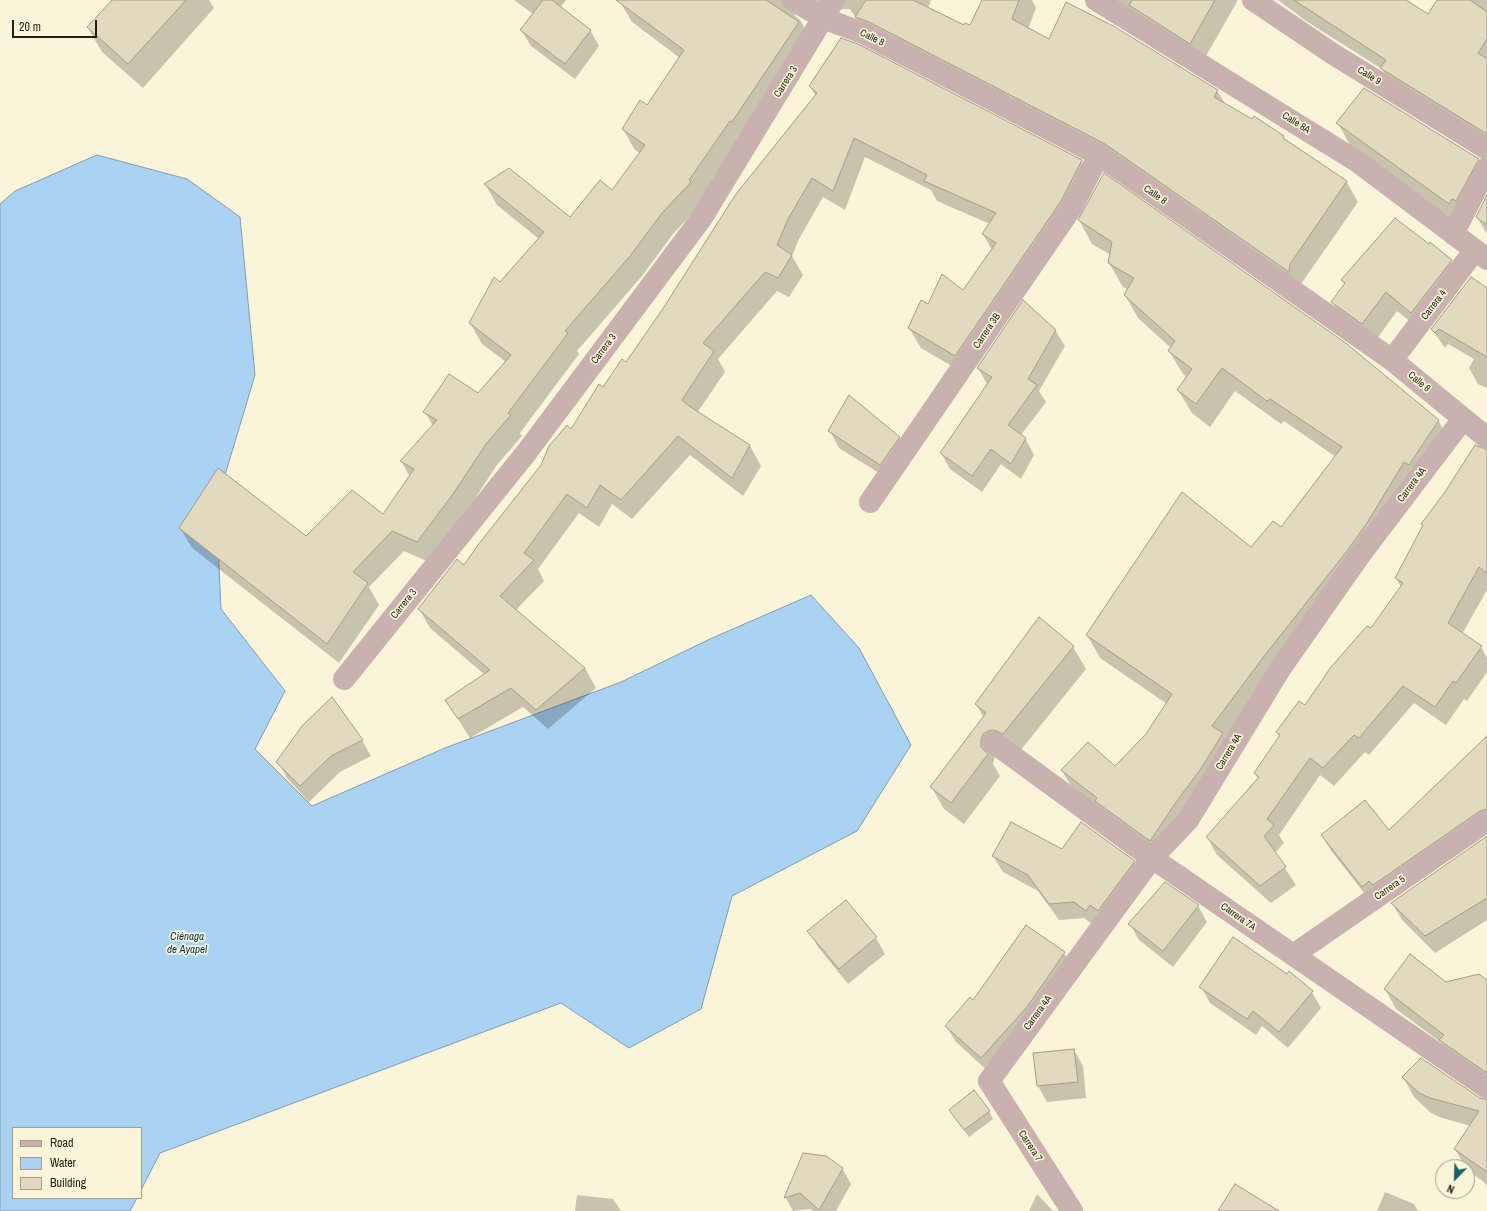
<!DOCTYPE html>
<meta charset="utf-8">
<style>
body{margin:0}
#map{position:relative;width:1487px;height:1211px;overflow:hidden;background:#faf4d8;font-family:"Archivo Narrow",sans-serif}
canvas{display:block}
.legend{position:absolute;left:12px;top:1127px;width:130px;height:72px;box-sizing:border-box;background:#faf4d8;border:1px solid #a39e8a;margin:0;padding:5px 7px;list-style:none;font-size:12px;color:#201e14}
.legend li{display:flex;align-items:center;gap:8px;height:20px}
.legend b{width:20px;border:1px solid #a39e8a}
.north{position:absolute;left:1435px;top:1159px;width:40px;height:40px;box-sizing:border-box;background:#faf4d8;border:1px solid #a39e8a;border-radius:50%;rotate:203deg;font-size:11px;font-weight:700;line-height:16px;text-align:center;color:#201e14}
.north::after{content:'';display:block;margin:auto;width:14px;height:18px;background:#13626a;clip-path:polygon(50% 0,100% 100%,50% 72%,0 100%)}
.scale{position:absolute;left:12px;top:20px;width:85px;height:18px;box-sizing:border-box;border:2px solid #201e14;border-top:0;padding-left:5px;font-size:12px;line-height:14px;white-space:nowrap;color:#201e14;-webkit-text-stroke:3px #faf4d8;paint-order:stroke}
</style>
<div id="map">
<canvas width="1487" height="1211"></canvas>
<ul class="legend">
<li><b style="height:5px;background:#c9b1b0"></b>Road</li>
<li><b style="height:11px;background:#aad3f3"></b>Water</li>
<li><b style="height:11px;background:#e1dabf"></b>Building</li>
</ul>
<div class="north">N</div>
<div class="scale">20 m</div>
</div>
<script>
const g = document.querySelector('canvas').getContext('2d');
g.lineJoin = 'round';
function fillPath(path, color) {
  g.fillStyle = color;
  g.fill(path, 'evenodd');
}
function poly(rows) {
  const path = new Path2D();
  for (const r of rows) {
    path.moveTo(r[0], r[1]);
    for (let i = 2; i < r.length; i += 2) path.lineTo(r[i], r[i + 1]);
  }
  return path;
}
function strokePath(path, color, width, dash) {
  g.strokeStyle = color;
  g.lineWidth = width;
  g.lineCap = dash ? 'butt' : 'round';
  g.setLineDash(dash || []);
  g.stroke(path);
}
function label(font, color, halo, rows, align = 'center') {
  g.font = font + ' "Archivo Narrow",sans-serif';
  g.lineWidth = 3.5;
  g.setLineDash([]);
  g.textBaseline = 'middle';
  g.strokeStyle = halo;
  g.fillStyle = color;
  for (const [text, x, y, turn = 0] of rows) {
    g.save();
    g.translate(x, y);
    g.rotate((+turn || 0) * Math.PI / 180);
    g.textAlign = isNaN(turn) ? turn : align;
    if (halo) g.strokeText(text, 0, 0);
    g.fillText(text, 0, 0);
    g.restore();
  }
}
const water = poly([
 [97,155,187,179,240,217,255,375,216,505,221,609,285,691,255,749,312,806,445,748,621,682,710,639,811,595,859,648,911,745,857,831,732,896,701,1009,629,1048,561,1003,160,1153,141,1190,141,1128,13,1128,13,1198,137,1198,130,1211,0,1211,0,204,15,191,97,155]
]);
fillPath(water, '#aad3f3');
strokePath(water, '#819db0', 1);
fillPath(poly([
 [113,0,209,0,214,8,143,88,102,52,88,28],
 [514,0,566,0,560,8,590,30,599,46,575,79,531,46,521,30,533,14],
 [621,0,931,0,928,8,965,26,971,27,983,0,1032,0,1036,8,1028,29,1049,40,1217,91,1226,105,1283,137,1285,141,1346,181,1358,202,1301,284,1118,164,859,23,850,9,798,10,794,15,800,20,812,41,702,203,673,234,642,276,577,351,579,354,520,433,522,436,497,465,464,515,429,562,404,551,369,587,379,605,339,663,192,548,180,528,306,537,383,515,410,477,401,461,433,426,425,412,479,395,506,362,482,344,470,323,500,283,539,239,497,205,485,184,570,219,612,191,640,153,635,150,623,129,647,106,680,58,632,22,620,2],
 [1106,0,1238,0,1202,63],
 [1278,0,1405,0,1428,15,1438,0,1487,0,1487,142,1393,89,1382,69,1306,21],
 [810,86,1081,161,1093,181,967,375,921,348,909,328,928,305,963,291,992,250,983,234,990,224,937,201,931,190,865,157,845,210,823,197,799,239,792,256,803,275,789,297,777,291,718,359,725,372,697,413,750,446,761,466,743,496,690,455,632,519,612,504,599,527,579,513,538,569,544,581,516,610,585,668,596,688,548,729,523,707,470,738,446,700,485,675,430,628,419,609,464,567,603,388,626,363,816,96],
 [1338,123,1474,165,1487,188,1463,227,1351,147],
 [1487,197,1487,234,1477,217],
 [1079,220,1438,420,1451,443,1360,574,1278,678,1164,864,1076,794,1062,771,1115,768,1146,735,1167,704,1100,658,1087,635,1251,548,1281,528,1336,457,1284,421,1281,424,1235,391,1210,427,1192,413,1178,390,1187,377,1183,374,1169,351,1171,348,1138,318,1125,295,1128,290,1123,287,1109,263,1111,255,1092,244],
 [1451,261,1462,280,1423,332,1397,311,1374,343,1343,321,1332,302,1345,285,1342,280],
 [1487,289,1487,388,1478,384,1469,368,1474,359,1448,344,1445,348,1432,329],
 [1055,330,1065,346,1039,391,1046,402,1021,435,1025,438,1034,455,1021,479,1001,464,982,492,950,469,941,453,987,384,978,368],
 [830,431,899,437,908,453,890,480,839,448],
 [1487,451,1487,590,1462,634,1481,647,1487,658,1487,672,1467,701,1464,699,1446,725,1414,703,1369,755,1365,752,1334,786,1320,775,1279,835,1284,843,1275,853,1296,885,1271,903,1217,855,1207,837,1258,779,1255,773,1280,737,1277,732,1305,706,1371,630,1401,587,1396,578],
 [1039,619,1073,647,1086,669,1016,756,995,756,993,764,1000,776,964,824,944,809,932,788,984,718,976,704],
 [1487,738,1487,829,1372,903,1332,852,1322,836,1389,832],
 [362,740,371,756,340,772,309,802,287,778,278,762],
 [1487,837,1487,920,1435,953,1402,920,1392,903],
 [1062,850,1134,861,1143,877,1096,927,1084,918,1059,920,1038,891,1003,872,993,856],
 [846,901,876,938,885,954,848,984,818,947,809,931],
 [1198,906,1207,922,1173,967,1139,940,1130,924],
 [1026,926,1064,953,1074,969,990,1073,956,1042,946,1026,973,1001],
 [1487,981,1487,1084,1452,1060,1443,1044,1396,1009,1385,989,1445,983],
 [1201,987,1312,992,1321,1008,1288,1048,1262,1026,1256,1035,1210,1003],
 [1074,1050,1083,1066,1086,1098,1047,1102,1038,1086],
 [1403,1077,1487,1101,1487,1186,1484,1182,1467,1170,1467,1167,1465,1167,1455,1149,1471,1126,1442,1118,1431,1113,1414,1097],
 [989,1111,993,1119,969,1137,955,1118],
 [803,1154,842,1168,851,1184,836,1211,813,1211,810,1209,793,1211,786,1198],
 [1385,1192,1414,1204,1418,1211,1377,1211],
 [1037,1194,1053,1211,1029,1211],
 [577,1195,613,1199,621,1211,575,1211]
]), '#0003');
const building = poly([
 [112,0,186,0,128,64,87,27,112,0],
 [543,0,552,0,591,30,565,64,520,30,543,0],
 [616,0,766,0,799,22,732,122,730,121,689,180,691,182,662,213,630,256,565,331,568,333,508,413,511,415,486,444,453,494,417,542,392,531,353,572,368,583,327,644,179,528,218,468,306,536,352,490,383,514,414,469,400,461,437,420,423,412,449,374,478,393,511,355,469,323,494,277,500,282,544,232,484,184,509,168,570,217,600,180,612,190,645,145,622,129,640,100,647,105,684,50,616,0],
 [866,0,913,0,964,25,965,23,970,25,982,0,1019,0,1012,19,1049,39,1066,2,1115,27,1218,90,1214,97,1252,119,1254,116,1284,136,1283,138,1347,181,1290,264,1289,272,1105,144,869,22,855,17,866,0],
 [1132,0,1215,0,1190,44,1129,5,1132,0],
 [1294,0,1406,0,1428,14,1437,0,1470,0,1487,12,1487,39,1478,53,1487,59,1487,134,1380,68,1386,60,1294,0],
 [841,38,858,44,1082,160,1061,201,955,356,908,328,921,300,928,304,942,274,963,290,996,243,982,234,996,213,924,181,927,175,854,138,833,191,812,178,788,219,777,245,792,255,778,278,765,272,703,343,714,351,682,400,689,406,750,445,732,478,678,436,621,500,600,485,587,508,567,494,524,553,534,560,500,596,585,668,536,710,511,688,458,719,445,700,490,670,418,609,457,559,464,565,478,545,541,465,549,446,567,425,571,429,599,384,603,387,622,359,626,362,662,310,736,194,817,93,809,86,841,38],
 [1364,88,1479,159,1456,201,1452,199,1449,204,1336,123,1364,88],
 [1104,173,1347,344,1439,420,1409,465,1404,462,1367,523,1347,551,1265,655,1212,726,1223,733,1200,770,1176,802,1150,841,1095,801,1097,798,1061,770,1088,742,1115,766,1146,734,1172,694,1086,635,1182,492,1251,547,1273,521,1281,527,1342,447,1270,399,1267,401,1222,368,1196,404,1177,390,1192,369,1168,351,1175,341,1124,295,1134,278,1108,263,1112,242,1078,220,1104,173],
 [1487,195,1487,225,1476,217,1487,195],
 [1395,218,1429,244,1430,242,1452,260,1411,313,1386,292,1362,324,1331,302,1345,283,1341,280,1395,218],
 [1471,277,1487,288,1487,357,1439,329,1435,333,1431,329,1471,277],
 [1023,300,1056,330,1028,379,1037,385,1008,425,1026,438,1011,464,991,449,972,476,940,453,992,377,977,368,1023,300],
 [849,395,900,437,880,465,828,431,849,395],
 [1475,445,1487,450,1487,573,1479,567,1448,623,1482,646,1456,683,1453,681,1435,707,1403,686,1359,738,1354,735,1323,768,1310,758,1267,819,1274,825,1264,836,1286,867,1260,886,1206,837,1259,777,1254,773,1280,735,1276,732,1299,701,1305,705,1331,667,1367,626,1371,628,1403,583,1395,578,1423,525,1421,524,1445,492,1475,445],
 [1039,617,1074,646,1003,734,994,730,988,731,983,734,981,740,981,747,988,754,951,803,930,787,986,713,975,704,1039,617],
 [332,697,363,740,331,756,300,786,276,762,302,726,332,697],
 [1487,736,1487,809,1480,811,1373,885,1369,881,1362,887,1321,835,1365,800,1389,830,1487,736],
 [1011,822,1062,849,1081,822,1135,861,1098,911,1090,905,1086,911,1074,902,1049,904,1028,875,992,856,1011,822],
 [1487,836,1487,898,1425,936,1391,903,1487,836],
 [1165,882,1199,905,1163,951,1128,924,1165,882],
 [846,900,877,937,839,969,807,931,846,900],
 [1026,925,1065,952,1027,1007,981,1058,945,1026,970,997,973,1000,1026,925],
 [1233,937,1287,974,1289,971,1313,991,1279,1032,1253,1011,1247,1019,1199,987,1233,937],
 [1410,954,1446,982,1479,974,1487,980,1487,1073,1439,1040,1444,1035,1384,989,1410,954],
 [1074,1049,1078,1082,1037,1086,1033,1053,1074,1049],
 [1421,1058,1480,1098,1487,1100,1487,1172,1454,1149,1479,1111,1430,1098,1419,1093,1402,1077,1421,1058],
 [974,1090,990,1111,964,1130,949,1110,974,1090],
 [803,1153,826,1156,843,1168,819,1210,800,1193,784,1198,803,1153],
 [1235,1184,1279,1211,1218,1211,1235,1184]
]);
fillPath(building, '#e1dabf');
strokePath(building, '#a49e84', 1);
strokePath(poly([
 [793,0,825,19,863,33,1099,155,1392,360,1487,438],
 [1096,0,1358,162,1487,259],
 [1253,0,1333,54,1487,149],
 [1453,234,1487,168],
 [1392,360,1475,250],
 [870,502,1072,207,1099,155],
 [344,679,526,453,701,219,834,0],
 [993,742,1152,858,1487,1088],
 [1293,955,1487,821],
 [1072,1211,989,1081,1152,858,1188,820,1280,669,1362,552,1463,419]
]), '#c9b1b0', 22);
label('10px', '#201e14', '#faf4d8', [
 ["Calle 8",872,38,26],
 ["Calle 9",1369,76,32],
 ["Carrera 3",786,82,-58],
 ["Calle 8A",1296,123,32],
 ["Calle 8",1155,195,35],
 ["Carrera 4",1434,305,-53],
 ["Carrera 3B",987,331,-56],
 ["Carrera 3",604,349,-53],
 ["Calle 8",1419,382,40],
 ["Carrera 4A",1412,485,-53],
 ["Carrera 3",404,604,-51],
 ["Carrera 4A",1229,752,-59],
 ["Carrera 5",1390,888,-35],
 ["Carrera 7A",1238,917,35],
 ["Carrera 4A",1038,1013,-54],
 ["Carrera 7",1030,1146,57]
]);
label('italic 11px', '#023554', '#faf4d8', [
 ["Ciénaga",187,937],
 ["de Ayapel",187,950]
]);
</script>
